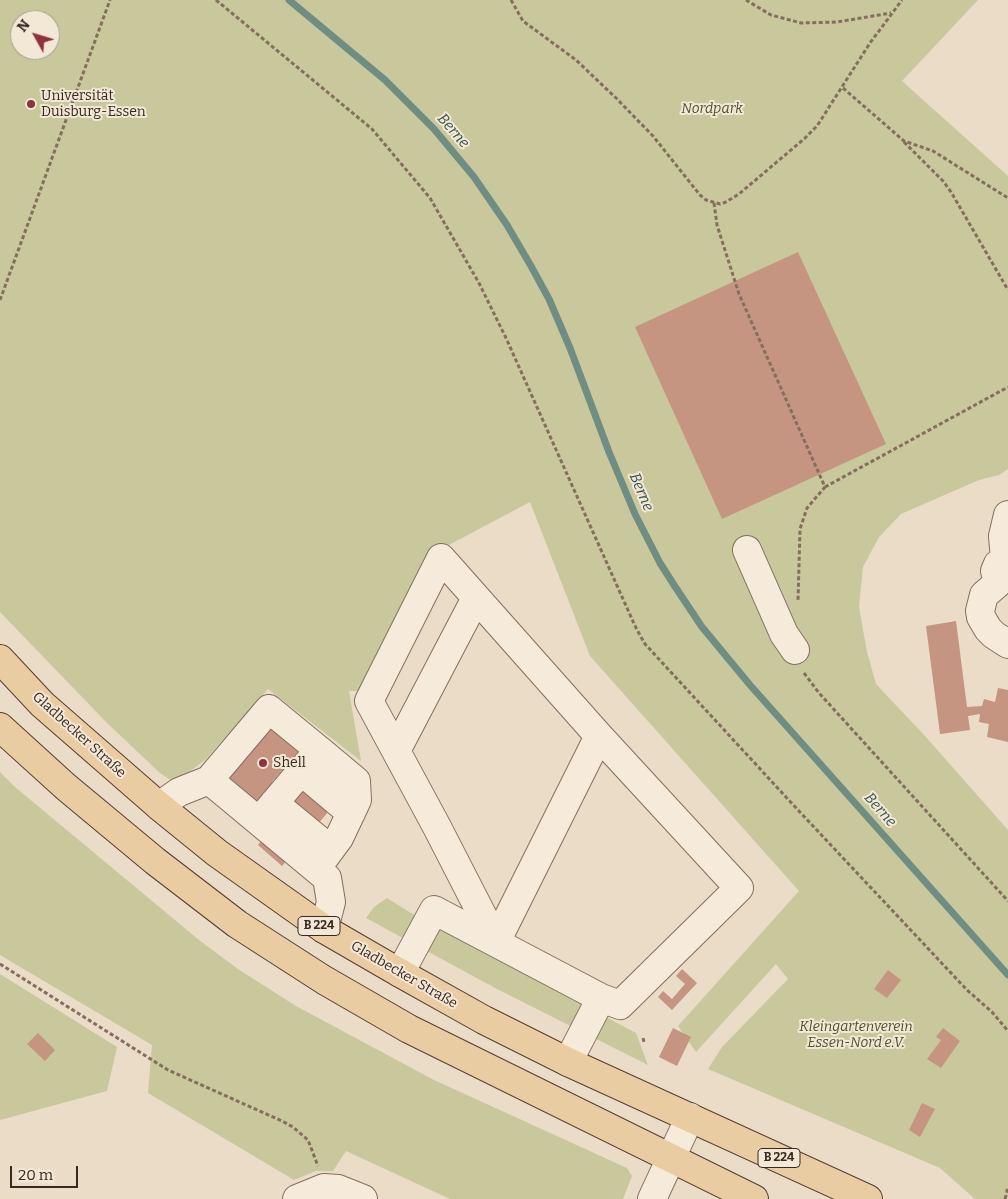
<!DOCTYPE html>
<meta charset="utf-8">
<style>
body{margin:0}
#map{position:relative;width:1008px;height:1199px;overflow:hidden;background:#ebdcc7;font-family:Bitter,serif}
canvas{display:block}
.north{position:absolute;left:10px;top:10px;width:50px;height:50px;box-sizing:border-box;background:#f3e7d6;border:1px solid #a89b8e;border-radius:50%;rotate:309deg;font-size:14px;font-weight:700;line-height:20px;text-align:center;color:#372921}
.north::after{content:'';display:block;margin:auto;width:18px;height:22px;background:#8f333f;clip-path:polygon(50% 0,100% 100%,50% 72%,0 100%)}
.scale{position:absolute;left:10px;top:1166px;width:68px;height:22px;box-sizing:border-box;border:2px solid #372921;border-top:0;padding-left:6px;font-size:15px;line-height:18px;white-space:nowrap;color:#372921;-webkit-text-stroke:4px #f3e7d6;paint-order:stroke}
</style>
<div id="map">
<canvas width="1008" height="1199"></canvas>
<div class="north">N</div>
<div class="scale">20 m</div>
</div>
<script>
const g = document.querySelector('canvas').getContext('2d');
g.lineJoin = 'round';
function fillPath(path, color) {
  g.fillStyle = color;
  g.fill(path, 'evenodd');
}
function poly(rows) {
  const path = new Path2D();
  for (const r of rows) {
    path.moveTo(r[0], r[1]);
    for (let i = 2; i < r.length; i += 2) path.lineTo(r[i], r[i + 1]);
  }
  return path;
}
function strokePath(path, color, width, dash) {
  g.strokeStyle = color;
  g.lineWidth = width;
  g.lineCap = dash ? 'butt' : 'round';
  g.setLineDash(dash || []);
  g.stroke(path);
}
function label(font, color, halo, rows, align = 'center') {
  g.font = font + ' Bitter,serif';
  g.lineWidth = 4;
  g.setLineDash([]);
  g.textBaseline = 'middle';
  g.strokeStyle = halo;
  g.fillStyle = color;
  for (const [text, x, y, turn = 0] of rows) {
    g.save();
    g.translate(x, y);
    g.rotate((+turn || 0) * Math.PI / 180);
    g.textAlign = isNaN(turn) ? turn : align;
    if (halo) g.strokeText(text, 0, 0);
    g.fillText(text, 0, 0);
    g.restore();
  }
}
fillPath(poly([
 [0,0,978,0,902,81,1008,176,1008,469,999,475,979,480,901,514,879,537,863,567,859,607,867,652,876,684,925,736,1008,830,1008,1199,975,1199,940,1168,708,1069,722,1047,788,979,776,964,696,1052,678,1026,799,891,590,656,530,502,430,555,359,691,349,691,361,761,268,689,205,760,185,775,172,781,160,773,108,724,0,612],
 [20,20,50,20,50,50,20,50],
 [0,772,15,787,199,940,238,969,296,1006,434,1080,627,1168,632,1176,623,1199,450,1199,346,1151,333,1171,316,1171,294,1180,148,1093,152,1045,0,955],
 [387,898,411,913,636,1033,648,1065,497,989,366,918,374,907],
 [0,974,117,1047,107,1091,0,1120]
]), '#c8c89c');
strokePath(poly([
 [289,0,385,80,434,129,474,177,507,225,531,266,549,299,570,348,609,452,635,514,660,563,674,585,702,627,750,685,1008,975]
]), '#6f8d82', 7);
fillPath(poly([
 [798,252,886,444,722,519,635,327],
 [956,621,967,707,982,706,984,699,995,702,998,688,1008,690,1008,742,987,737,989,724,979,722,980,714,968,716,970,730,940,734,926,626],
 [273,724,301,748,272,782,294,802,322,770,346,791,282,866,258,845,276,823,225,779],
 [682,969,697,983,672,1010,658,997,663,991,672,999,685,984,676,976],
 [888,970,901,980,887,998,874,989],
 [673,1028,691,1037,677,1066,659,1057],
 [943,1028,960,1041,941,1068,927,1059,941,1040,936,1037],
 [38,1033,55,1050,45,1061,27,1044],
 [922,1103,935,1109,920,1137,909,1130]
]), '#c59581');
const minor = poly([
 [1008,515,1003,536,1005,560,998,564,995,571,998,583,984,595,980,611,981,617,988,629,994,635,1008,644],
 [747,550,784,634,795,650],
 [396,751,476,598],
 [301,771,351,813],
 [209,780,269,709,319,750],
 [274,803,330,849],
 [159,806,179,792,209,780,327,878,331,902,324,929],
 [259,821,319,750,356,781,357,800,339,838,316,869],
 [496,942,599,736],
 [400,973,434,910,601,998,620,1005,739,888,599,736,441,558,369,701,437,827,496,942],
 [568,1062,601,998],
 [297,1199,324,1188,338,1189,363,1199],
 [652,1199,690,1117]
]);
const major = poly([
 [0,659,42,704,159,806,217,853,324,929,400,973,484,1020,568,1062,868,1199],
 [0,727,66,787,155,861,237,924,324,980,409,1029,754,1199]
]);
strokePath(minor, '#856e5e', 30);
strokePath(major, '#533e32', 30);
strokePath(poly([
 [216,0,372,129,430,198,479,283,506,338,636,628,645,644,797,809,967,990,992,1012,1008,1031],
 [511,0,523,21,576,60,616,98,653,136,700,195,706,200,720,204,726,202,739,194,804,139,817,126,870,43,902,0],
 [746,0,771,15,801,23,837,22,891,13],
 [843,88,904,141,933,151,1008,198],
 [904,142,943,181,951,192,1008,290],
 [714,203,717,225,739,294,825,487,807,508,800,529,798,601],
 [0,300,110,0],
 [825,487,1008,387],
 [804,673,819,693,1008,901],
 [0,964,168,1070,282,1121,293,1127,308,1140,318,1166],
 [643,1038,644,1042],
 [1005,1199,1008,1187]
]), '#856e5e', 3, [4, 2.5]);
strokePath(minor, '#f6eada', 28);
strokePath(major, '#eacca3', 28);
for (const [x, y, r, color] of [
 [31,104,5,"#8f333f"],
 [263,763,5,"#8f333f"]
]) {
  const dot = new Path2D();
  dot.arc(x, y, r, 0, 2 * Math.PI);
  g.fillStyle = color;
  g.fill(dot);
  strokePath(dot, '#f3e7d6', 2);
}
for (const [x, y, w] of [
 [319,926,42],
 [779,1158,42]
]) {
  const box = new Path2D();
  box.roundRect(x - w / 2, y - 9.5, w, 19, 4);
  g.fillStyle = '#f3e7d6';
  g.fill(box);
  strokePath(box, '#372921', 1);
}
label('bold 12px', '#372921', null, [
 ["B 224",319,926],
 ["B 224",779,1158]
]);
label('14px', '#372921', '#f3e7d6', [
 ["Universität",41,96],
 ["Duisburg-Essen",41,112],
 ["Shell",273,763]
], 'left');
label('italic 14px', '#4c5129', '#f3e7d6', [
 ["Nordpark",712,109],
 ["Kleingartenverein",856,1027],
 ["Essen-Nord e.V.",856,1043]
]);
label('14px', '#372921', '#f3e7d6', [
 ["Gladbecker Straße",79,735,42],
 ["Gladbecker Straße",404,975,30]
]);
label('italic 15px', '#31554e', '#f3e7d6', [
 ["Berne",453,131,49],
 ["Berne",641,492,67],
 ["Berne",880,810,48]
]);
</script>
